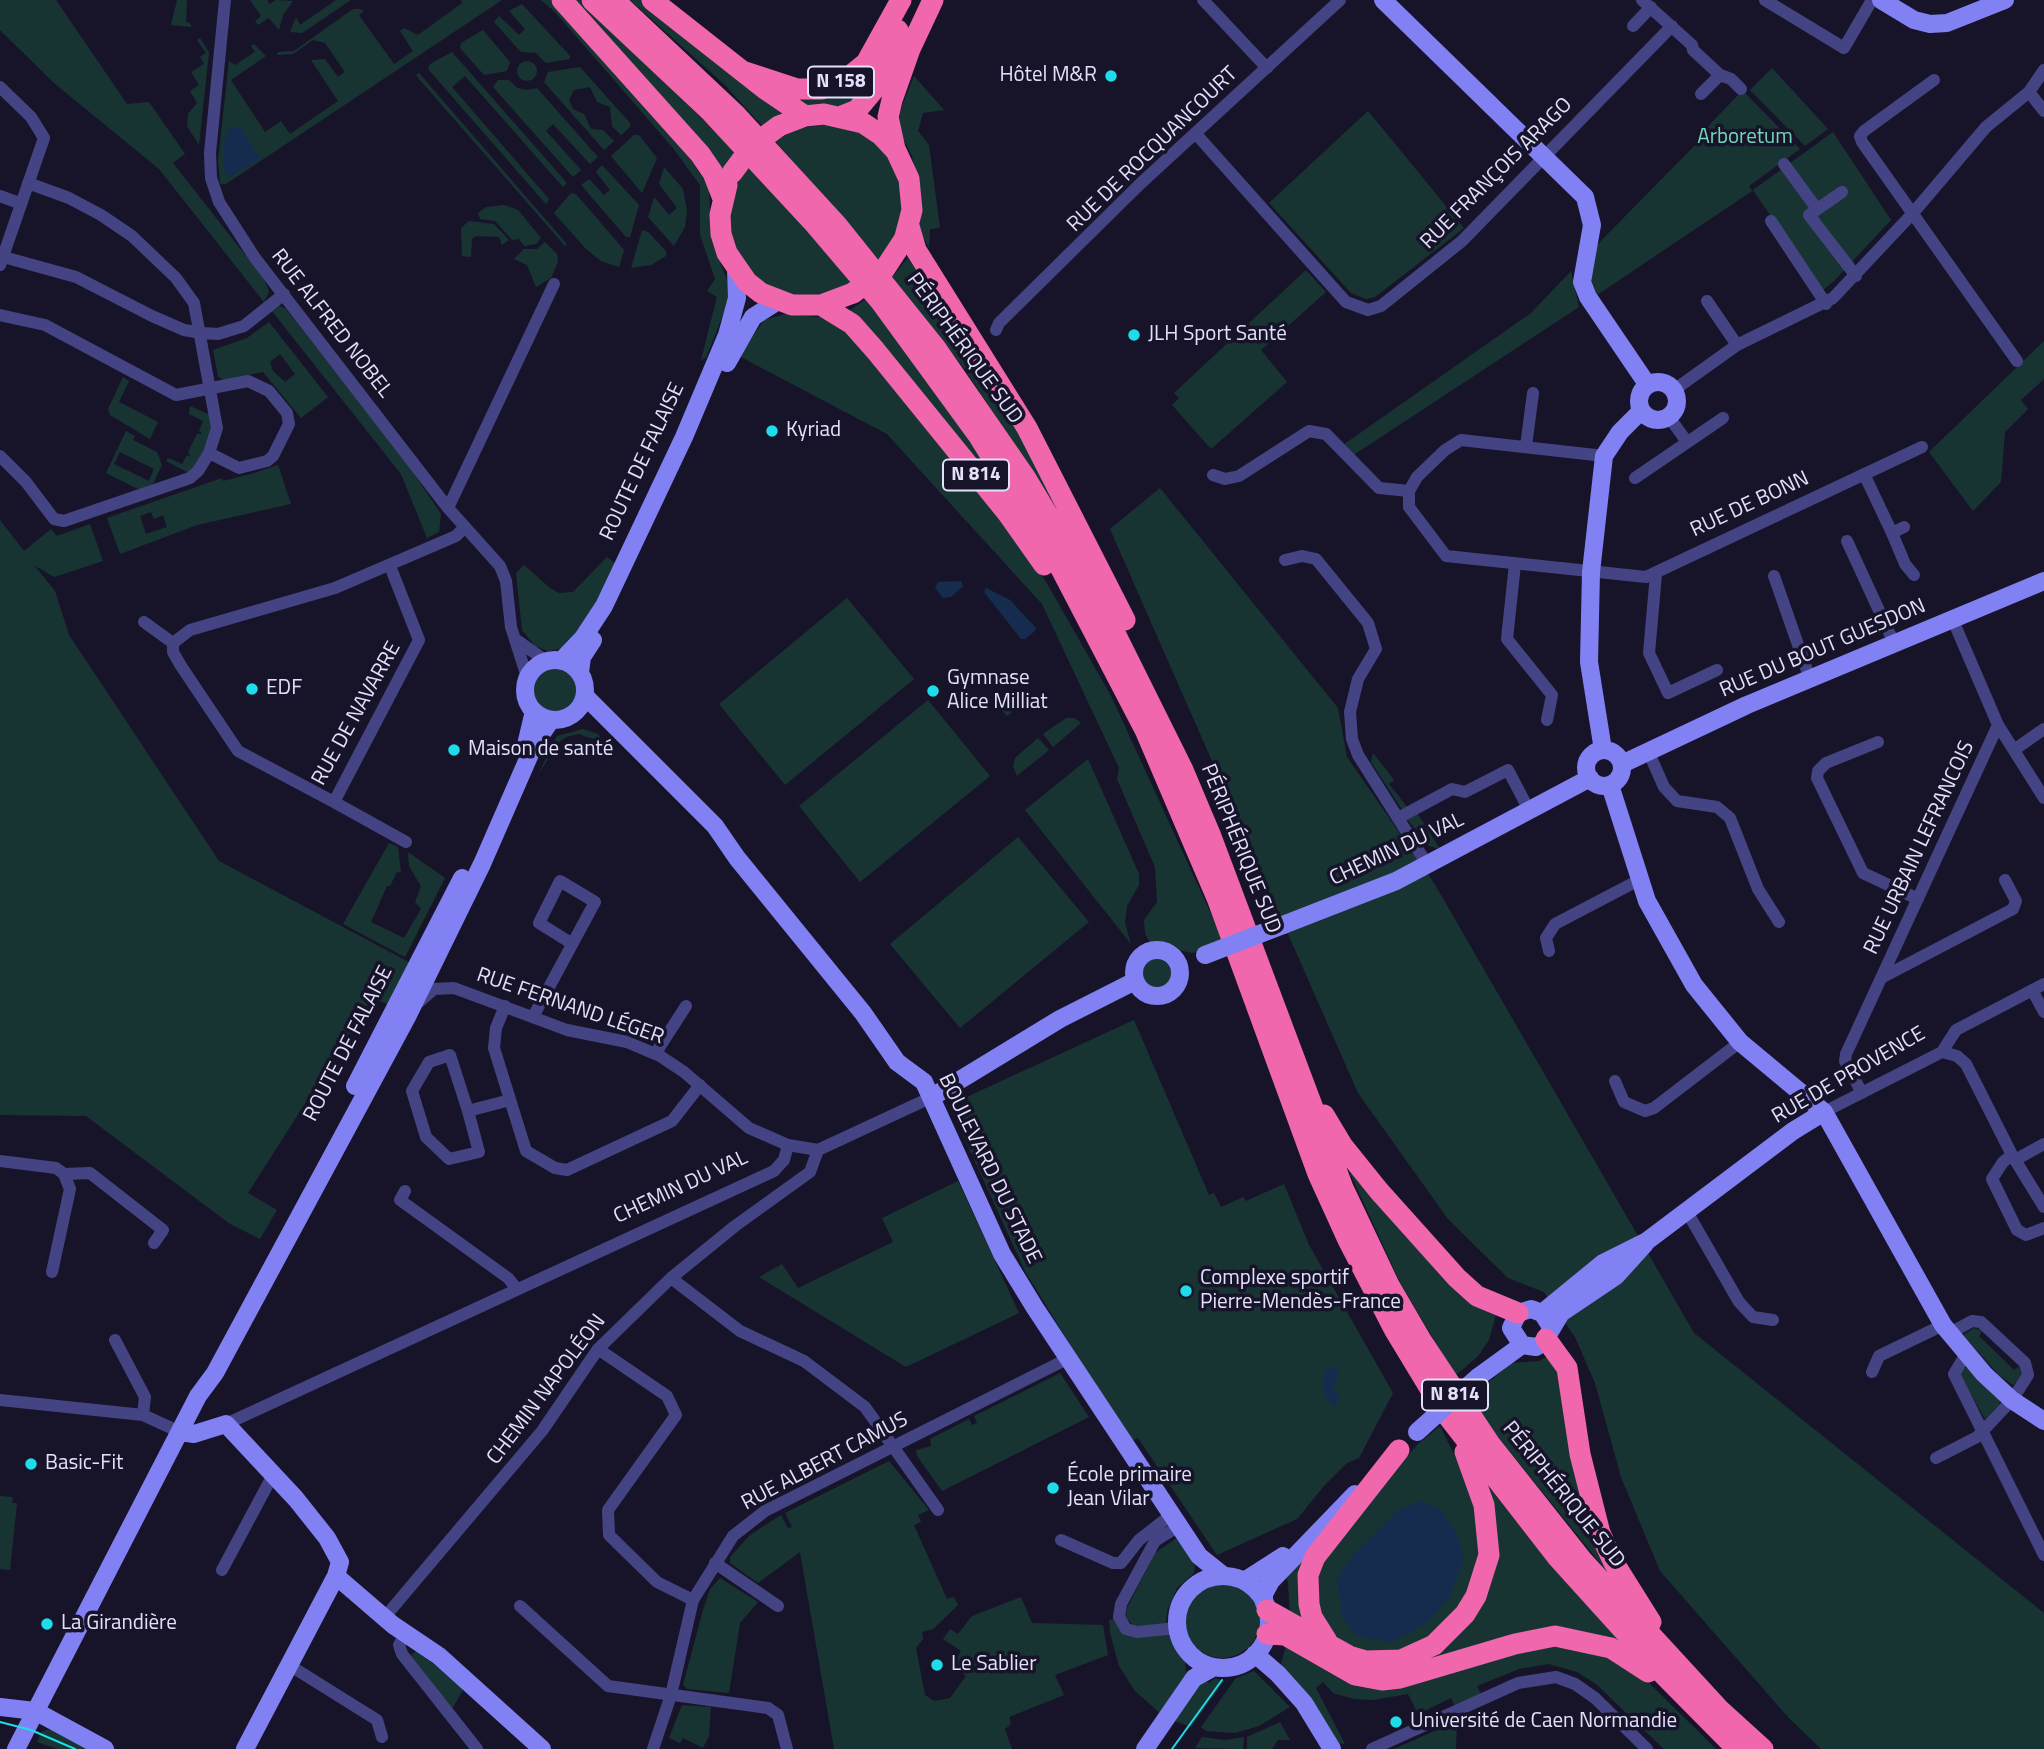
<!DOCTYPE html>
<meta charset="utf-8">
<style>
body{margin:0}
canvas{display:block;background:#17142a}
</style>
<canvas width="2044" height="1749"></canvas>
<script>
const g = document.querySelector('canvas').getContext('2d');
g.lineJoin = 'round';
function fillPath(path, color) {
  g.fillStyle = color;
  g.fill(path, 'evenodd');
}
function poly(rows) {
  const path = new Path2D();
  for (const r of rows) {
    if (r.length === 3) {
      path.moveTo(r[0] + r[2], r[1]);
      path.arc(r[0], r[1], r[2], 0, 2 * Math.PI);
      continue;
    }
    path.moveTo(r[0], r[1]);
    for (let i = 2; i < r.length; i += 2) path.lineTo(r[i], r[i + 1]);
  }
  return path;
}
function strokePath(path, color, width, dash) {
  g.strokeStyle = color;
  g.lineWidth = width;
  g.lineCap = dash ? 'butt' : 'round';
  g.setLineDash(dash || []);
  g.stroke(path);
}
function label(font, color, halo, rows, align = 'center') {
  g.font = font + ' "Titillium Web",sans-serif';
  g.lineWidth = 7;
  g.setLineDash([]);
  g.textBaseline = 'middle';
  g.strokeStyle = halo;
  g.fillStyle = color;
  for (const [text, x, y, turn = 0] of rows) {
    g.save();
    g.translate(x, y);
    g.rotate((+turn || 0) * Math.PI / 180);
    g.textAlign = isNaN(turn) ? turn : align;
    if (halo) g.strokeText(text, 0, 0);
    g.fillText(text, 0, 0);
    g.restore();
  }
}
fillPath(poly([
 [0,0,56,0,127,104,149,102,185,154,173,163,264,279,269,292,264,302,159,169,54,83,0,30],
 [177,0,187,0,186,23,189,22,192,27,171,25],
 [250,0,267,0,270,4,276,0,293,1,283,15,279,30,269,18,258,25,255,21,261,16],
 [336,0,351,0,302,33,290,32,296,17,300,25],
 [461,0,502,0,226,184,220,184,218,161,229,61,235,65,255,52,251,46,254,44,266,56,231,80,265,132,281,121,290,134,338,101,311,60,325,59,338,77,345,72,325,43,313,40,293,54,277,55,278,52,294,51,353,9,359,9,364,11,359,15,394,64,413,51,400,31,404,28,418,35,462,3],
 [541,0,551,0,676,138,709,187,711,239,727,280,730,297,706,358,701,360,717,297,707,291,715,279,700,235,700,185,673,148,554,11],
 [570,0,580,0,735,151,723,173],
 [630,0,644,0,781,109,783,115,763,127,725,85],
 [522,4,570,56,570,59,546,63,536,53,521,52,494,22,499,16,519,35,525,29,509,11],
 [483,30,510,62,507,71,484,75,460,48,461,43],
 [200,38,209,52,199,145,187,126,188,114,197,103,190,91,199,85,191,72,204,64,200,57,206,53,197,40],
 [452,52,567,183,563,187,465,76,452,87,549,199,546,204,428,69,430,64],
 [527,71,10],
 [580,67,630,123,630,127,621,135,612,126,610,107,597,102,590,87,574,90,569,100,573,109,584,114,591,129,603,130,614,141,604,150,544,82,548,72],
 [871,68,870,83,854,101,842,106,812,110,780,93],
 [1772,68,1828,129,1805,146,1750,90],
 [419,73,566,243,566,247,419,79,416,75],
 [914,76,944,110,923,113,918,131,929,145,940,228,930,229,929,248,919,230,922,201,912,156,898,129,899,113],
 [498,80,509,80,517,88,527,90,537,88,598,157,590,164,553,124,546,131,581,170,573,177,493,87],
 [1736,90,1743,91,1800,149,1749,186,1752,191,1597,295,1590,276,1595,247,1700,140,1699,136,1738,95],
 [1368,111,1464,228,1375,297,1366,299,1351,293,1269,203],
 [828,124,843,124,873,138,895,164,904,197,901,228,880,261,774,140,802,128],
 [1833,132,1891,220,1834,281,1822,291,1753,190],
 [634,135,639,135,657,158,642,193,611,156],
 [748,163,854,283,839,292,795,297,758,281,732,249,728,217,736,183],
 [602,165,639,205,630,237,626,237,581,185,589,179,604,195,610,190,596,172],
 [664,167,683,189,687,210,685,227,674,246,648,217,654,197,669,215,677,208,659,184],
 [571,193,576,194,624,250,619,267,601,261,586,249,554,213],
 [504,205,518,210,541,238,536,244,524,246,519,239,512,240,495,221,480,219,478,213,486,207],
 [469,221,494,224,509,240,502,245,499,237,476,236,472,239,471,257,462,256,461,228],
 [642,230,648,232,666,251,666,256,651,265,631,268],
 [545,242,557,254,558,262,551,278,536,287,527,265,514,259,524,249,537,249],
 [908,258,1016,420,1060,515,966,371,892,277],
 [1306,270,1326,292,1261,350,1287,382,1211,449,1172,405,1179,398,1174,393],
 [1571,271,1579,307,1352,456,1343,445,1531,313],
 [866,299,932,384,1029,530,846,313],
 [279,306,286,309,402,456,441,514,439,532,427,538,401,474,271,310],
 [785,314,828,318,844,326,984,497,1045,580,1111,696,1223,940,1193,953,1151,945,1145,933,1144,920,1157,902,1155,867,1117,779,1119,768,1042,604,887,434,739,356,764,320],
 [269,322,328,397,301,418,263,372,223,380,218,376,213,350,247,338],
 [280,354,295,374,285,382,273,371,270,362],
 [2044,341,2044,379,2021,400,2028,409,2005,432,2001,482,1973,511,1929,452],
 [123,377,129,381,119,402,158,422,150,439,110,415,108,409],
 [190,406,210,415,213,431,193,471,189,473,166,461,168,458,182,464,187,455,191,457,188,452,197,434,203,434,199,431,203,421,189,414],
 [126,431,135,436,133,440,157,452,162,465,152,486,140,490,106,473],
 [120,452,154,469,149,481,114,464],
 [278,465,291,504,197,525,120,554,107,518,222,478,223,481,251,474],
 [151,512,154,519,163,515,167,527,146,534,140,516],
 [1160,488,1338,708,1347,757,1434,883,1694,1333,2044,1613,2044,1749,1821,1749,1788,1717,1660,1571,1621,1477,1595,1383,1575,1337,1544,1292,1508,1278,1448,1219,1358,1093,1110,529],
 [0,520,24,551,51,529,57,536,90,524,103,561,54,577,34,565,55,591,69,635,219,861,420,968,400,1009,372,998,248,1193,277,1210,260,1239,230,1224,86,1116,0,1115],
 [607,557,617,565,575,639,561,649,548,651,535,646,522,630,516,573,524,565,550,588,559,593,573,592],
 [847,598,914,679,785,785,719,704],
 [554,689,22],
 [1019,688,1028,699,1007,716,998,706],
 [928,700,990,776,860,882,799,806],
 [1066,718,1074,718,1081,723,1053,747,1043,734],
 [583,729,598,734,605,743,579,734,566,737,558,743,538,775,557,736],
 [1038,738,1049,750,1017,776,1013,766,1015,758],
 [1373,753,1394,780,1389,784,1408,808,1403,811,1371,762],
 [1088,759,1139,874,1139,885,1127,906,1125,923,1131,944,1025,810],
 [1417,813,1440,849,1429,846,1420,837,1425,834,1423,830,1418,833,1407,819],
 [1018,837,1089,922,960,1028,890,944],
 [389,843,398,847,401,873,397,872,390,886,387,886,371,922,404,938,421,909,415,902,421,886,409,866,408,852,445,878,405,957,343,924],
 [1156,974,15],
 [1134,1020,1209,1195,1214,1193,1221,1207,1243,1197,1246,1201,1284,1184,1309,1245,1393,1393,1359,1458,1347,1463,1324,1486,1297,1519,1217,1555,1138,1438,1131,1441,1068,1341,1025,1271,961,1131,958,1101],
 [1343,1158,1452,1288,1497,1311,1489,1340,1478,1356,1455,1376,1400,1282],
 [958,1181,1019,1313,906,1367,759,1277,782,1264,798,1288,893,1242,882,1218],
 [1974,1328,1982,1331,1979,1336,2014,1370,2019,1366,2021,1375,2013,1385,1999,1375,1963,1335],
 [1552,1354,1558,1360,1613,1579,1493,1431,1470,1398,1511,1363,1539,1361],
 [1963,1368,1969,1368,2000,1398,1999,1405,1985,1419,1960,1375],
 [1060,1373,1089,1417,942,1491,917,1456,916,1450,931,1446,930,1439,969,1419,972,1425,977,1423,974,1416],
 [1440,1426,1469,1485,1482,1538,1478,1568,1469,1596,1431,1638,1404,1650,1382,1655,1346,1644,1331,1632,1321,1616,1318,1604,1319,1563,1335,1538,1418,1444],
 [889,1461,929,1510,918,1515,921,1522,914,1525,947,1599,954,1597,958,1605,933,1629,922,1632,923,1639,916,1648,925,1695,934,1701,950,1698,966,1676,957,1669,955,1661,961,1651,943,1639,950,1629,958,1634,972,1616,1021,1597,1032,1623,1103,1625,1108,1655,1055,1675,1064,1695,1009,1717,1011,1724,1005,1729,1012,1749,834,1749,800,1552,758,1583,730,1563,730,1557,750,1535,781,1515,788,1528,792,1527,785,1513],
 [1488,1486,1541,1553,1621,1643,1595,1637,1414,1670,1396,1666,1477,1605],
 [0,1496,13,1497,12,1503,17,1503,10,1570,0,1569],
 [1178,1537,1195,1566,1194,1573,1177,1588,1167,1611,1166,1624,1134,1626,1126,1618,1127,1608,1155,1553],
 [1307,1552,1312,1626,1290,1619,1288,1582,1285,1573],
 [720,1578,758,1602,740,1623,729,1693,687,1689,683,1685,703,1610,710,1589],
 [1222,1620,38],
 [1114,1619,1120,1630,1168,1633,1185,1662,1186,1675,1160,1713,1135,1691,1119,1666,1110,1633,1109,1620],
 [1287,1642,1329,1671,1539,1645,1594,1649,1640,1674,1716,1749,1664,1749,1596,1684,1577,1672,1549,1664,1519,1669,1477,1686,1481,1694,1455,1706,1451,1698,1418,1714,1408,1694,1373,1700,1354,1699,1333,1693,1323,1682,1316,1688,1345,1744,1335,1743,1280,1668],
 [417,1651,464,1688,452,1709,411,1655],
 [1254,1671,1290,1707,1259,1726,1235,1733,1206,1731,1201,1727,1236,1678],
 [1202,1678,1209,1683,1215,1678,1224,1681,1191,1727,1172,1720],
 [682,1705,711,1707,709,1736,703,1748,683,1738,680,1743,669,1738],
 [1457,1721,1456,1749,1394,1749],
 [1280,1722,1290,1740,1278,1740,1272,1749,1247,1749,1247,1737],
 [53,1729,89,1749,58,1749,37,1742,42,1731],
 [1202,1737,1225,1740,1244,1737,1243,1749,1195,1748]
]), '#183432');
fillPath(poly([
 [230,127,240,127,260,158,229,178,224,170,224,143],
 [961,581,963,586,951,597,943,598,935,588,938,582],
 [986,588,1010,600,1036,628,1035,631,1025,639,1021,639,984,592],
 [1334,1366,1339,1375,1332,1387,1341,1400,1333,1407,1324,1393,1323,1381,1326,1368],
 [1422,1501,1440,1510,1456,1531,1464,1558,1449,1599,1425,1624,1393,1642,1356,1636,1342,1616,1337,1578,1355,1552,1401,1508]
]), '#152c4e');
strokePath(poly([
 [225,0,210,153,211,178,219,202,255,258,448,508,500,566,506,581,511,627,527,677],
 [1203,0,1267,68],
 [1642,0,1692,45,1693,50,1720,75,1731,79,1741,89],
 [1765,0,1844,48,1872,0],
 [1633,26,1651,7],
 [1934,80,1864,131,1860,136,1862,142,2017,361],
 [0,87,31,117,44,138,0,265],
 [2029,92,2044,111],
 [1701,94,1720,75],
 [1196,134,1346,302,1368,310,1381,306,1462,241,1672,26],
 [1784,164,1817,209],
 [1842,192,1809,215,1856,276],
 [0,196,19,203],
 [1771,221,1826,304],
 [0,256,76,277,152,316,184,330,202,333,218,334,244,326,284,294],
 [1707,301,1737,345],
 [0,315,45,325,176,395,248,381,269,391,287,413,289,424,273,456,267,461,239,468,209,453],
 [996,330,999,323,1140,184,1340,0],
 [1674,390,1737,345,1833,298,1913,213,1986,127,2029,92,2044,70],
 [1669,417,1687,442],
 [1526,446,1533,393],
 [0,456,26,482,54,519,64,521,190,478,198,471,209,453,217,428,194,303,176,278,132,236,101,215,69,198,28,183],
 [1604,456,1461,440,1445,450,1417,477,1409,491,1409,507,1446,556,1646,577,1922,447],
 [1864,474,1892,533,1904,527],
 [1213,475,1225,479,1239,476,1309,431,1326,434,1379,488,1409,491],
 [1635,478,1723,418],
 [448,508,554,284],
 [1892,533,1905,564,1914,575],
 [1847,541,1894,643],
 [1285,560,1302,556,1316,559,1368,623,1376,649,1358,679,1350,712,1352,739,1358,755,1427,864],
 [1515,564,1507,639,1552,695,1547,720],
 [390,566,419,640,334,802,238,751,181,666,173,652,173,643,190,630,335,588,456,536,464,528],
 [1656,574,1649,653,1668,693,1717,670],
 [1774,576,1810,679],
 [144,622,173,643],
 [515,639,546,661],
 [1998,725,2044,798],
 [1878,742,1826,763,1818,771,1817,778,1863,873,1918,899],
 [2014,750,2044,729],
 [1648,751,1664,787,1677,801,1717,807,1730,818,1758,889,1779,922],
 [334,802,406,842],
 [1398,818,1452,789,1465,792,1508,770,1529,810],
 [1549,951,1546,938,1555,924,1639,880],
 [1881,978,2013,909,2016,901,2005,880],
 [2032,990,2044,1012],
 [419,1002,434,989,454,988,567,1030,627,1042,660,1056,684,1072,749,1128,788,1145],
 [505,1006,496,1028,494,1048,526,1151,555,1168,567,1170,672,1121,700,1085],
 [534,1015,595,902,560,881,539,923,571,943],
 [1942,1052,1957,1056,1966,1064,2012,1155,2044,1207],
 [1942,1052,1956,1030,2044,984],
 [655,1054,686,1006],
 [1615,1081,1624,1102,1645,1111,1654,1108,1740,1042],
 [1862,1093,1845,1061,1846,1054,1998,725,1952,618],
 [468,1111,479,1152,449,1159,426,1137,412,1091,429,1062,450,1055,468,1111,510,1100],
 [1824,1112,1942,1052],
 [2012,1155,2003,1162,1992,1179,2017,1230,2026,1235,2044,1228],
 [2015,1160,2044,1144],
 [0,1161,56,1168,64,1174,90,1173,163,1230,154,1243],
 [405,1191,400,1200,508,1278,517,1289],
 [1686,1210,1739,1302,1753,1317,1773,1320],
 [52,1272,70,1189,64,1174],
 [671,1278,740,1331,804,1361,865,1407,938,1510],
 [115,1340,145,1397,143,1415],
 [598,1349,667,1396,676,1415,608,1510,609,1535,657,1582,693,1600],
 [1966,1354,1954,1374,2044,1555],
 [1872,1372,1879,1356,1943,1325],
 [0,1400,143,1415,180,1432],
 [226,1424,774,1171,784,1160,788,1145,818,1150,932,1097],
 [1936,1458,1977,1437,2012,1400,2028,1375,2025,1363,1981,1322,1972,1321,1950,1333],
 [1061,1540,1113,1563,1121,1563,1139,1540,1171,1515],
 [715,1563,778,1606],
 [222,1570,274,1473],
 [520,1606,608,1686,768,1708,778,1715,787,1749],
 [384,1618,542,1431,598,1349,671,1278,735,1226,810,1172,818,1150],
 [1177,1628,1137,1632,1126,1629,1119,1617,1121,1604,1155,1541,1179,1526],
 [405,1634,399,1645,402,1654,477,1749],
 [289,1665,377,1720,382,1737],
 [653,1749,671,1695,693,1600,733,1536,765,1511,1067,1359],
 [1372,1749,1518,1683,1556,1677,1575,1684,1595,1698,1647,1749]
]), '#444485', 12);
strokePath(poly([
 [1383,0,1585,197,1592,225,1582,282,1588,297,1647,384],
 [1881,0,1914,20,1930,24,1947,23,2005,0],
 [727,363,753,317,778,301],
 [1658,401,19],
 [555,690,30],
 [562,660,583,638,604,606,684,437,727,335,737,298,736,270],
 [580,672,582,657,593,640],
 [585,696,715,826,737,858,863,1013,897,1062,924,1082,1002,1254,1035,1308,1199,1556,1224,1576],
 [525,749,534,711],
 [1603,750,1589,662,1591,572,1604,456,1620,432,1641,411],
 [1604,768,18],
 [1622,764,1747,705,2044,581],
 [1610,785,1647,901,1694,985,1740,1042,1824,1112,1943,1325,1984,1374,2012,1400,2044,1421],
 [1283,925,1396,881,1590,778],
 [1157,973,23],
 [355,1086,462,878],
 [932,1097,1060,1019,1135,981],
 [1542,1313,1603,1263,1647,1241,1793,1131,1824,1112],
 [1551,1327,1542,1313,1531,1309,1518,1313,1511,1328,1522,1345,1536,1347,1543,1343,1561,1313,1616,1276,1645,1244],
 [1478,1377,1522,1345],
 [180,1432,194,1434,226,1424,296,1499,327,1538,340,1562,336,1576,245,1749],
 [336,1576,393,1625,439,1656,542,1749],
 [1223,1622,46],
 [1244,1581,1283,1556],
 [1264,1603,1264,1594,1271,1581,1355,1494],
 [1255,1654,1278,1674,1304,1703,1332,1749],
 [0,1707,35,1711,105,1749],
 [16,1749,198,1396,215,1373,407,1017,482,864,534,745,551,720],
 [1145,1749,1194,1678,1214,1667]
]), '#8181f3', 18);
strokePath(poly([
 [562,0,700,154,713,173,722,196],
 [592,0,710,111,812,221,881,302,978,435,1060,567,1146,732,1217,898,1318,1174,1348,1240,1394,1329,1443,1410,1558,1558,1662,1673,1737,1749],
 [614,0,737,116,837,225,935,347,1025,477,1098,599,1183,770,1210,834,1343,1188,1389,1285,1421,1340,1490,1444,1582,1560,1720,1710,1763,1749],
 [652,0,765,89,805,116],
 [742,71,797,89,822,89,844,81,866,63,901,0],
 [842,116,857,110,877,86,898,30],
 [779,126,805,116,824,114,863,123,881,135,896,151,909,179,912,210,905,237],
 [895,149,888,117,892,100,910,49,933,0],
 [727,185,720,215,721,234,727,253,747,282,761,293,792,305,821,305,853,293],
 [909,226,916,250,1027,428,1125,620],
 [821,305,852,324,875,350,1008,514,1044,565],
 [1324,1115,1342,1145,1379,1191,1457,1278,1477,1296,1518,1313],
 [1546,1339,1567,1368,1580,1454,1600,1533,1614,1563,1651,1622],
 [1267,1610,1349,1656,1366,1661,1401,1660,1434,1645,1465,1614,1476,1596,1489,1555,1484,1505,1465,1452],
 [1267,1634,1285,1635,1355,1675,1382,1680,1400,1678,1515,1644,1555,1636,1611,1648,1648,1672],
 [1327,1641,1312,1617,1309,1604,1308,1575,1315,1557,1399,1450]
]), '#f167ad', 21);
strokePath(poly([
 [0,1722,31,1730,75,1749],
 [1172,1749,1222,1680]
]), '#1fdcea', 2);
strokePath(poly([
 [1205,955,1283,925],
 [1417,1432,1478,1377]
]), '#8181f3', 18);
strokePath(poly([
 [732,173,752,146,779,126],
 [853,293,884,270,905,238]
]), '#f167ad', 21);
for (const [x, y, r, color] of [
 [1111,76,7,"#1fdcea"],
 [1134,335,7,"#1fdcea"],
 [772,431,7,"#1fdcea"],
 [252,689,7,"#1fdcea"],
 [933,691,7,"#1fdcea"],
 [454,750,7,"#1fdcea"],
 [1186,1291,7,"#1fdcea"],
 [31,1464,7,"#1fdcea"],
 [1053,1488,7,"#1fdcea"],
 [47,1624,7,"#1fdcea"],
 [937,1665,7,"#1fdcea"],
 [1396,1722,7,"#1fdcea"]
]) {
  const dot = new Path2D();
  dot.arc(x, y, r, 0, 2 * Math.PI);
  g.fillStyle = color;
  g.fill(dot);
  strokePath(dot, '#17142a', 2.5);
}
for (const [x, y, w] of [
 [841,82,66],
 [976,475,66],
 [1455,1395,66]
]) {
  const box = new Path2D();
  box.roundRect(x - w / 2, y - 15.5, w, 31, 5);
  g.fillStyle = '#17142a';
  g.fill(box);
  strokePath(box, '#e3e0fc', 2);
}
label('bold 19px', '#e3e0fc', null, [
 ["N 158",841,82],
 ["N 814",976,475],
 ["N 814",1455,1395]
]);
label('21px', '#e3e0fc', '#17142a', [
 ["Hôtel M&R",1097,76,"right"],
 ["JLH Sport Santé",1148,335],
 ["Kyriad",786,431],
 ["Gymnase",947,679],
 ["Alice Milliat",947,703],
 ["EDF",266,689],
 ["Maison de santé",468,750],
 ["Complexe sportif",1200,1279],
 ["Pierre-Mendès-France",1200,1303],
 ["Basic-Fit",45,1464],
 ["École primaire",1067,1476],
 ["Jean Vilar",1067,1500],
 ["La Girandière",61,1624],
 ["Le Sablier",951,1665],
 ["Université de Caen Normandie",1410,1722]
], 'left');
label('21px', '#72d7ba', '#17142a', [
 ["Arboretum",1745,138]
]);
label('21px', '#e3e0fc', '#17142a', [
 ["RUE DE ROCQUANCOURT",1153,150,-44],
 ["RUE FRANÇOIS ARAGO",1497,174,-45],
 ["RUE ALFRED NOBEL",331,324,52],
 ["PÉRIPHÉRIQUE SUD",964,349,54],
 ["ROUTE DE FALAISE",643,462,-65],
 ["RUE DE BONN",1750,505,-25],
 ["RUE DU BOUT GUESDON",1823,649,-23],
 ["RUE DE NAVARRE",357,714,-61],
 ["RUE URBAIN LEFRANCOIS",1920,848,-65],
 ["PÉRIPHÉRIQUE SUD",1240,849,68],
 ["CHEMIN DU VAL",1397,850,-25],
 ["RUE FERNAND LÉGER",570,1007,19],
 ["ROUTE DE FALAISE",349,1044,-63],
 ["RUE DE PROVENCE",1849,1076,-30],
 ["BOULEVARD DU STADE",989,1169,64],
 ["CHEMIN DU VAL",681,1188,-25],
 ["CHEMIN NAPOLÉON",547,1390,-53],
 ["RUE ALBERT CAMUS",825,1462,-28],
 ["PÉRIPHÉRIQUE SUD",1563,1495,51]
]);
</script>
